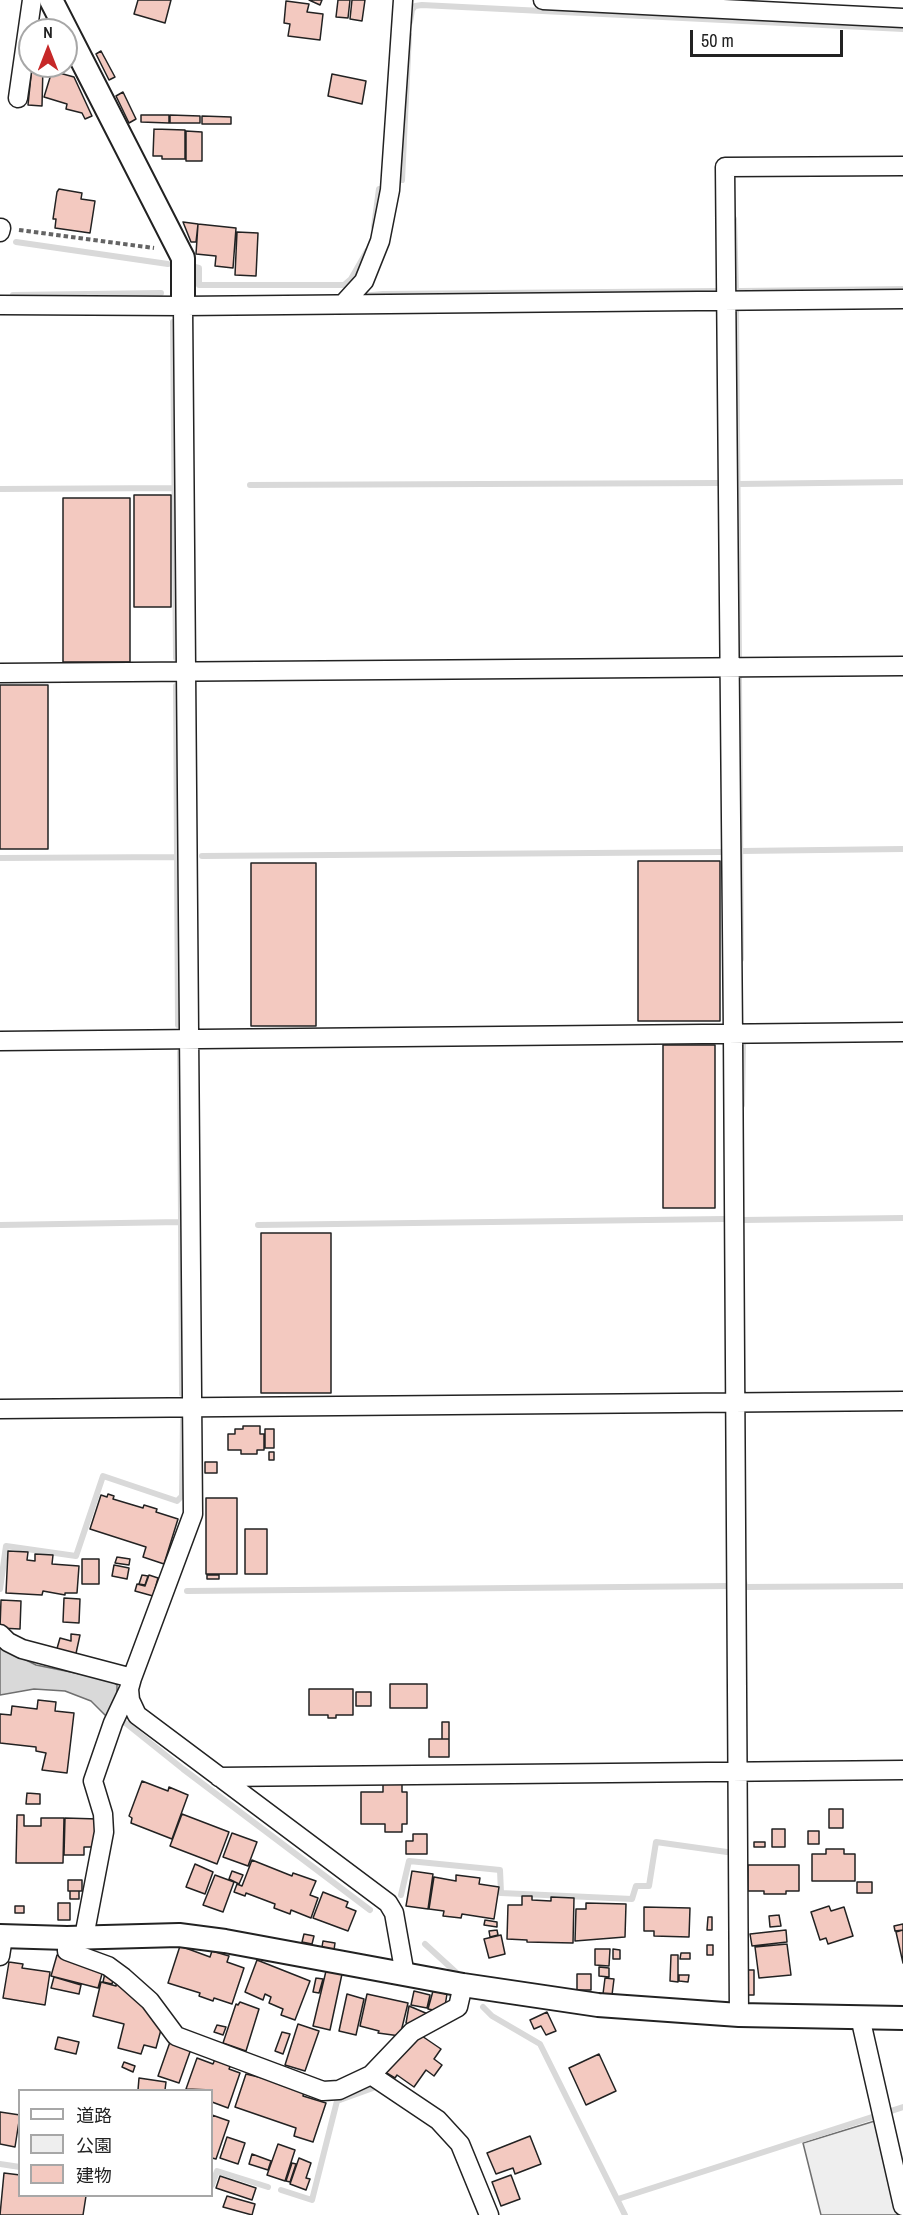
<!DOCTYPE html>
<meta charset="utf-8">
<style>
body{margin:0}
#map{position:relative;width:903px;height:2215px;overflow:hidden;background:#fff;font-family:"Archivo Narrow","Noto Sans JP",sans-serif}
canvas{display:block}
.legend{position:absolute;left:18px;top:2089px;width:195px;height:108px;box-sizing:border-box;background:#fff;border:2px solid #a7a7a7;margin:0;padding:8px 10px;list-style:none;font-size:18px;color:#222}
.legend li{display:flex;align-items:center;gap:12px;height:30px}
.legend b{width:30px;border:2px solid #a7a7a7}
.north{position:absolute;left:18px;top:18px;width:60px;height:60px;box-sizing:border-box;background:#fff;border:2px solid #a7a7a7;border-radius:50%;rotate:0deg;font-size:16px;font-weight:700;line-height:24px;text-align:center;color:#222}
.north::after{content:'';display:block;margin:auto;width:21px;height:27px;background:#c62828;clip-path:polygon(50% 0,100% 100%,50% 72%,0 100%)}
.scale{position:absolute;left:690px;top:30px;width:153px;height:27px;box-sizing:border-box;border:3px solid #222;border-top:0;padding-left:8px;font-size:18px;line-height:21px;white-space:nowrap;color:#222;-webkit-text-stroke:4px #fff;paint-order:stroke}
</style>
<div id="map">
<canvas width="903" height="2215"></canvas>
<ul class="legend">
<li><b style="height:8px;background:#fff"></b>道路</li>
<li><b style="height:16px;background:#eee"></b>公園</li>
<li><b style="height:16px;background:#f3c9c0"></b>建物</li>
</ul>
<div class="north">N</div>
<div class="scale">50 m</div>
</div>
<script>
const g = document.querySelector('canvas').getContext('2d');
g.lineJoin = 'round';
function fillPath(path, color) {
  g.fillStyle = color;
  g.fill(path, 'evenodd');
}
function poly(rows) {
  const path = new Path2D();
  for (const r of rows) {
    path.moveTo(r[0], r[1]);
    for (let i = 2; i < r.length; i += 2) path.lineTo(r[i], r[i + 1]);
  }
  return path;
}
function strokePath(path, color, width, dash) {
  g.strokeStyle = color;
  g.lineWidth = width;
  g.lineCap = dash ? 'butt' : 'round';
  g.setLineDash(dash || []);
  g.stroke(path);
}
const green = poly([
 [878,2120,901,2215,821,2215,803,2143,878,2120]
]);
fillPath(green, '#eee');
strokePath(green, '#6f6f6f', 1.5);
const water = poly([
 [0,1647,36,1665,110,1680,117,1685,117,1694,112,1703,110,1720,91,1701,65,1691,34,1689,0,1695,0,1647]
]);
fillPath(water, '#d9d9d9');
strokePath(water, '#6f6f6f', 1.5);
strokePath(poly([
 [410,22,412,10,415,6,422,5,903,29],
 [402,180,409,35],
 [734,219,736,291],
 [374,227,379,189],
 [16,242,168,264],
 [195,267,199,268,199,285,344,285,351,279,367,251],
 [740,291,903,289],
 [13,295,161,293],
 [361,296,383,294,716,291],
 [736,309,739,658],
 [173,322,176,658],
 [739,484,903,482],
 [250,485,719,483],
 [0,489,174,488],
 [739,678,741,959],
 [176,686,178,1025],
 [741,851,903,849],
 [202,856,721,852],
 [0,858,177,857],
 [180,1052,182,1394],
 [742,1105,743,1045],
 [742,1220,903,1218],
 [0,1225,181,1222],
 [258,1225,725,1219],
 [744,1581,745,1587,903,1586],
 [0,1589,6,1546,76,1556,103,1476,177,1501,182,1496,183,1420],
 [187,1591,731,1586],
 [118,1717,183,1769,370,1910],
 [401,1895,409,1861,500,1870,501,1893,632,1899,636,1886,649,1886,656,1842,727,1852],
 [425,1944,460,1976],
 [483,2007,492,2016,540,2044,625,2215],
 [0,2164,20,2167],
 [212,2185,217,2171,268,2187],
 [281,2190,312,2200,337,2101,373,2088],
 [618,2199,903,2107]
]), '#d9d9d9', 6);
const building = poly([
 [138,0,171,0,165,23,134,14,138,0],
 [309,0,322,0,320,5,309,0],
 [338,0,350,0,348,18,336,17,338,0],
 [352,0,365,0,362,21,350,19,352,0],
 [286,1,309,4,307,12,323,14,320,40,288,36,290,24,284,23,286,1],
 [101,51,115,77,109,80,96,54,101,51],
 [32,66,43,66,42,106,28,105,32,66],
 [52,71,74,77,92,116,85,119,82,113,66,109,67,104,44,97,52,71],
 [332,74,366,81,362,104,328,96,332,74],
 [123,92,136,119,129,123,116,96,123,92],
 [141,115,169,115,169,123,141,122,141,115],
 [170,115,200,116,200,123,170,123,170,115],
 [202,116,231,117,231,124,202,124,202,116],
 [154,129,185,130,185,159,162,159,162,156,153,156,154,129],
 [186,131,202,132,202,161,186,161,186,131],
 [59,189,82,193,81,199,95,201,90,233,55,228,56,219,53,219,57,192,59,189],
 [183,222,198,224,196,242,191,242,183,222],
 [198,224,236,228,233,268,215,266,216,256,196,254,198,224],
 [237,232,258,233,256,276,235,275,237,232],
 [134,495,171,495,171,607,134,607,134,495],
 [63,498,130,498,130,662,63,662,63,498],
 [0,685,48,685,48,849,0,849,0,685],
 [638,861,720,861,720,1021,638,1021,638,861],
 [251,863,316,863,316,1026,251,1026,251,863],
 [663,1045,715,1045,715,1208,663,1208,663,1045],
 [261,1233,331,1233,331,1393,261,1393,261,1233],
 [243,1426,260,1426,260,1434,264,1434,264,1450,257,1450,257,1454,241,1454,241,1450,228,1450,228,1434,235,1434,235,1429,243,1429,243,1426],
 [265,1429,274,1429,274,1448,265,1448,265,1429],
 [269,1452,274,1452,274,1460,269,1460,269,1452],
 [205,1462,217,1462,217,1473,205,1473,205,1462],
 [108,1494,114,1496,113,1499,143,1508,144,1505,157,1509,156,1512,178,1519,164,1564,143,1557,146,1547,90,1529,101,1495,107,1497,108,1494],
 [206,1498,237,1498,237,1574,206,1574,206,1498],
 [245,1529,267,1529,267,1574,245,1574,245,1529],
 [8,1551,28,1552,27,1560,35,1561,35,1554,53,1555,52,1564,79,1566,77,1593,65,1593,65,1595,43,1591,42,1595,6,1593,8,1551],
 [117,1557,130,1559,129,1565,115,1563,117,1557],
 [82,1559,99,1559,99,1584,82,1584,82,1559],
 [114,1565,129,1568,127,1579,112,1576,114,1565],
 [142,1575,148,1576,145,1585,139,1584,142,1575],
 [149,1575,158,1578,153,1596,135,1591,137,1584,145,1586,149,1575],
 [207,1575,219,1575,219,1579,207,1579,207,1575],
 [64,1598,80,1599,79,1623,63,1622,64,1598],
 [1,1600,21,1601,20,1629,0,1628,1,1600],
 [71,1634,80,1635,75,1658,56,1652,60,1638,71,1641,71,1634],
 [390,1684,427,1684,427,1708,390,1708,390,1684],
 [309,1689,353,1689,353,1715,336,1715,336,1718,328,1718,328,1715,309,1715,309,1689],
 [356,1692,371,1692,371,1706,356,1706,356,1692],
 [38,1700,56,1702,55,1711,74,1713,67,1773,42,1770,46,1753,36,1751,36,1747,0,1743,0,1714,11,1715,12,1706,37,1709,38,1700],
 [442,1722,449,1722,449,1739,442,1739,442,1722],
 [429,1739,449,1739,449,1757,429,1757,429,1739],
 [142,1781,168,1791,169,1787,188,1795,172,1839,131,1823,132,1818,129,1816,142,1781],
 [383,1784,402,1784,402,1792,407,1792,407,1824,402,1824,402,1832,385,1832,385,1824,361,1824,361,1792,383,1792,383,1784],
 [27,1793,40,1794,40,1804,26,1804,27,1793],
 [829,1809,843,1809,843,1828,829,1828,829,1809],
 [182,1814,229,1832,217,1864,170,1846,182,1814],
 [17,1815,24,1815,24,1826,41,1826,41,1818,64,1818,63,1863,16,1863,17,1815],
 [65,1818,98,1819,98,1847,84,1847,84,1855,64,1855,65,1818],
 [772,1829,785,1829,785,1847,772,1847,772,1829],
 [808,1831,819,1831,819,1844,808,1844,808,1831],
 [232,1833,257,1842,248,1866,223,1857,232,1833],
 [413,1834,427,1834,427,1854,406,1854,406,1841,413,1841,413,1834],
 [754,1842,765,1842,765,1847,754,1847,754,1842],
 [826,1849,844,1849,844,1854,855,1854,855,1881,812,1881,812,1854,826,1854,826,1849],
 [252,1860,292,1876,293,1873,316,1881,310,1895,318,1898,311,1918,291,1910,290,1914,274,1908,275,1904,246,1893,245,1896,234,1892,237,1884,242,1886,252,1860],
 [195,1864,213,1872,205,1894,186,1887,195,1864],
 [748,1865,799,1865,799,1891,786,1891,786,1894,764,1894,764,1891,748,1891,748,1865],
 [232,1871,243,1875,239,1884,229,1879,232,1871],
 [412,1871,433,1874,428,1909,406,1906,412,1871],
 [215,1875,234,1882,223,1912,203,1905,215,1875],
 [456,1875,480,1878,479,1884,499,1887,494,1919,462,1914,461,1918,443,1916,444,1911,429,1909,434,1877,456,1881,456,1875],
 [68,1880,82,1880,82,1891,68,1891,68,1880],
 [857,1882,872,1882,872,1893,857,1893,857,1882],
 [70,1891,79,1891,79,1899,70,1899,70,1891],
 [323,1892,348,1902,346,1907,356,1911,348,1931,313,1918,323,1892],
 [522,1896,532,1896,532,1900,551,1901,551,1897,574,1898,573,1943,527,1942,527,1940,507,1939,508,1905,522,1905,522,1896],
 [58,1903,70,1903,70,1920,58,1920,58,1903],
 [586,1903,626,1904,625,1937,575,1941,576,1909,586,1909,586,1903],
 [15,1906,24,1906,24,1913,15,1913,15,1906],
 [829,1906,831,1911,844,1907,853,1936,828,1944,826,1938,820,1940,811,1912,829,1906],
 [644,1907,690,1908,689,1937,654,1936,654,1931,644,1931,644,1907],
 [779,1915,781,1926,770,1927,769,1916,779,1915],
 [708,1917,712,1917,712,1930,707,1930,708,1917],
 [485,1920,497,1922,497,1927,484,1925,485,1920],
 [903,1924,903,1930,895,1931,894,1926,903,1924],
 [497,1930,498,1935,490,1937,489,1931,497,1930],
 [786,1930,787,1942,752,1946,750,1934,786,1930],
 [903,1930,903,1963,896,1932,903,1930],
 [304,1934,314,1936,312,1944,302,1942,304,1934],
 [501,1935,505,1954,489,1958,484,1939,501,1935],
 [323,1941,335,1943,334,1950,322,1947,323,1941],
 [787,1944,791,1975,759,1978,755,1947,787,1944],
 [707,1945,713,1945,713,1955,707,1955,707,1945],
 [180,1946,210,1957,212,1951,229,1956,227,1962,244,1968,232,2004,214,1998,213,2001,199,1996,200,1993,168,1983,180,1946],
 [595,1949,610,1949,609,1966,595,1965,595,1949],
 [613,1949,620,1950,620,1959,613,1959,613,1949],
 [681,1953,690,1953,690,1959,680,1959,681,1953],
 [57,1955,104,1967,98,1988,51,1976,57,1955],
 [671,1955,678,1955,678,1982,670,1981,671,1955],
 [257,1960,310,1981,295,2020,281,2015,283,2009,269,2003,271,1997,265,1994,263,2000,245,1992,257,1960],
 [9,1962,23,1964,22,1968,50,1972,45,2005,3,1998,9,1962],
 [599,1967,609,1968,609,1977,599,1976,599,1967],
 [747,1970,754,1970,754,1995,746,1995,747,1970],
 [326,1971,342,1974,330,2030,313,2026,326,1971],
 [105,1973,114,1976,112,1984,103,1982,105,1973],
 [577,1974,591,1974,591,1990,577,1990,577,1974],
 [679,1975,689,1975,688,1982,679,1981,679,1975],
 [54,1977,81,1985,79,1994,51,1988,54,1977],
 [316,1978,323,1979,319,1993,313,1992,316,1978],
 [605,1978,614,1979,612,1995,603,1994,605,1978],
 [117,1981,134,1990,162,2026,156,2048,144,2045,141,2054,118,2048,124,2024,93,2016,101,1982,116,1986,117,1981],
 [414,1991,430,1995,427,2008,411,2005,414,1991],
 [433,1991,447,1994,444,2012,428,2009,433,1991],
 [347,1994,364,1999,356,2035,339,2031,347,1994],
 [367,1994,408,2003,400,2036,378,2033,379,2031,360,2026,367,1994],
 [240,2002,259,2009,246,2051,223,2043,236,2004,238,2005,240,2002],
 [409,2006,435,2017,412,2026,406,2023,409,2006],
 [547,2012,556,2031,546,2035,541,2026,534,2029,530,2020,547,2012],
 [298,2024,319,2031,305,2071,285,2065,298,2024],
 [217,2025,226,2027,223,2035,214,2032,217,2025],
 [282,2032,290,2034,283,2054,275,2051,282,2032],
 [419,2034,441,2049,434,2059,442,2065,434,2076,426,2070,414,2087,397,2075,395,2078,385,2072,419,2034],
 [58,2037,79,2042,76,2054,55,2049,58,2037],
 [170,2042,191,2049,179,2083,158,2076,170,2042],
 [599,2054,616,2091,586,2105,569,2068,599,2054],
 [197,2058,213,2064,215,2059,231,2064,229,2069,240,2073,228,2108,212,2102,212,2090,186,2089,197,2058],
 [124,2062,135,2066,133,2072,122,2067,124,2062],
 [246,2074,279,2082,278,2084,287,2087,289,2082,305,2087,303,2096,326,2103,313,2142,294,2136,296,2128,235,2107,246,2074],
 [139,2078,166,2082,165,2090,138,2090,139,2078],
 [0,2112,20,2115,15,2147,0,2144,0,2112],
 [212,2115,229,2121,216,2159,212,2158,212,2115],
 [530,2136,541,2164,515,2174,513,2168,496,2174,487,2153,530,2136],
 [227,2137,245,2143,238,2164,220,2158,227,2137],
 [278,2144,295,2150,285,2181,267,2175,278,2144],
 [252,2154,271,2161,268,2170,249,2164,252,2154],
 [299,2158,311,2163,306,2178,310,2179,306,2190,290,2184,299,2158],
 [292,2163,296,2164,290,2182,286,2181,292,2163],
 [4,2173,20,2175,20,2196,86,2196,83,2215,0,2215,4,2173],
 [511,2175,520,2199,501,2206,492,2182,511,2175],
 [220,2176,256,2188,252,2200,216,2188,220,2176],
 [227,2196,255,2204,252,2215,223,2207,227,2196]
]);
fillPath(building, '#f3c9c0');
strokePath(building, '#222', 1.5);
const minor = poly([
 [543,0,903,18],
 [18,98,32,0],
 [0,232,1,228],
 [343,304,364,281,380,241,390,190,403,0],
 [0,305,183,306,903,299],
 [183,306,193,1514,132,1678,129,1689,130,1700,137,1715,388,1903,394,1913,405,1975],
 [0,673,903,666],
 [0,1041,903,1032],
 [0,1409,903,1401],
 [0,1634,8,1642,22,1649,132,1678],
 [219,1777,903,1770],
 [84,1937,104,1832,103,1814,93,1781,113,1723,129,1689],
 [67,1938,67,1951,108,1966,123,1977,150,2001,176,2036,323,2091,339,2090,371,2075,412,2032,458,2007,463,1985],
 [0,1956,3,1937],
 [739,2015,733,1034,725,167,903,166],
 [860,2017,903,2206],
 [371,2075,438,2120,460,2144,489,2215]
]);
const tertiary = poly([
 [51,0,183,258,183,306],
 [0,1936,67,1938,179,1935,225,1941,463,1985,598,2005,739,2015,903,2018]
]);
strokePath(minor, '#222', 21);
strokePath(tertiary, '#222', 26);
strokePath(poly([
 [19,230,154,248]
]), '#646464', 4, [4.5, 3]);
strokePath(minor, '#fff', 18);
strokePath(tertiary, '#fff', 22);
</script>
